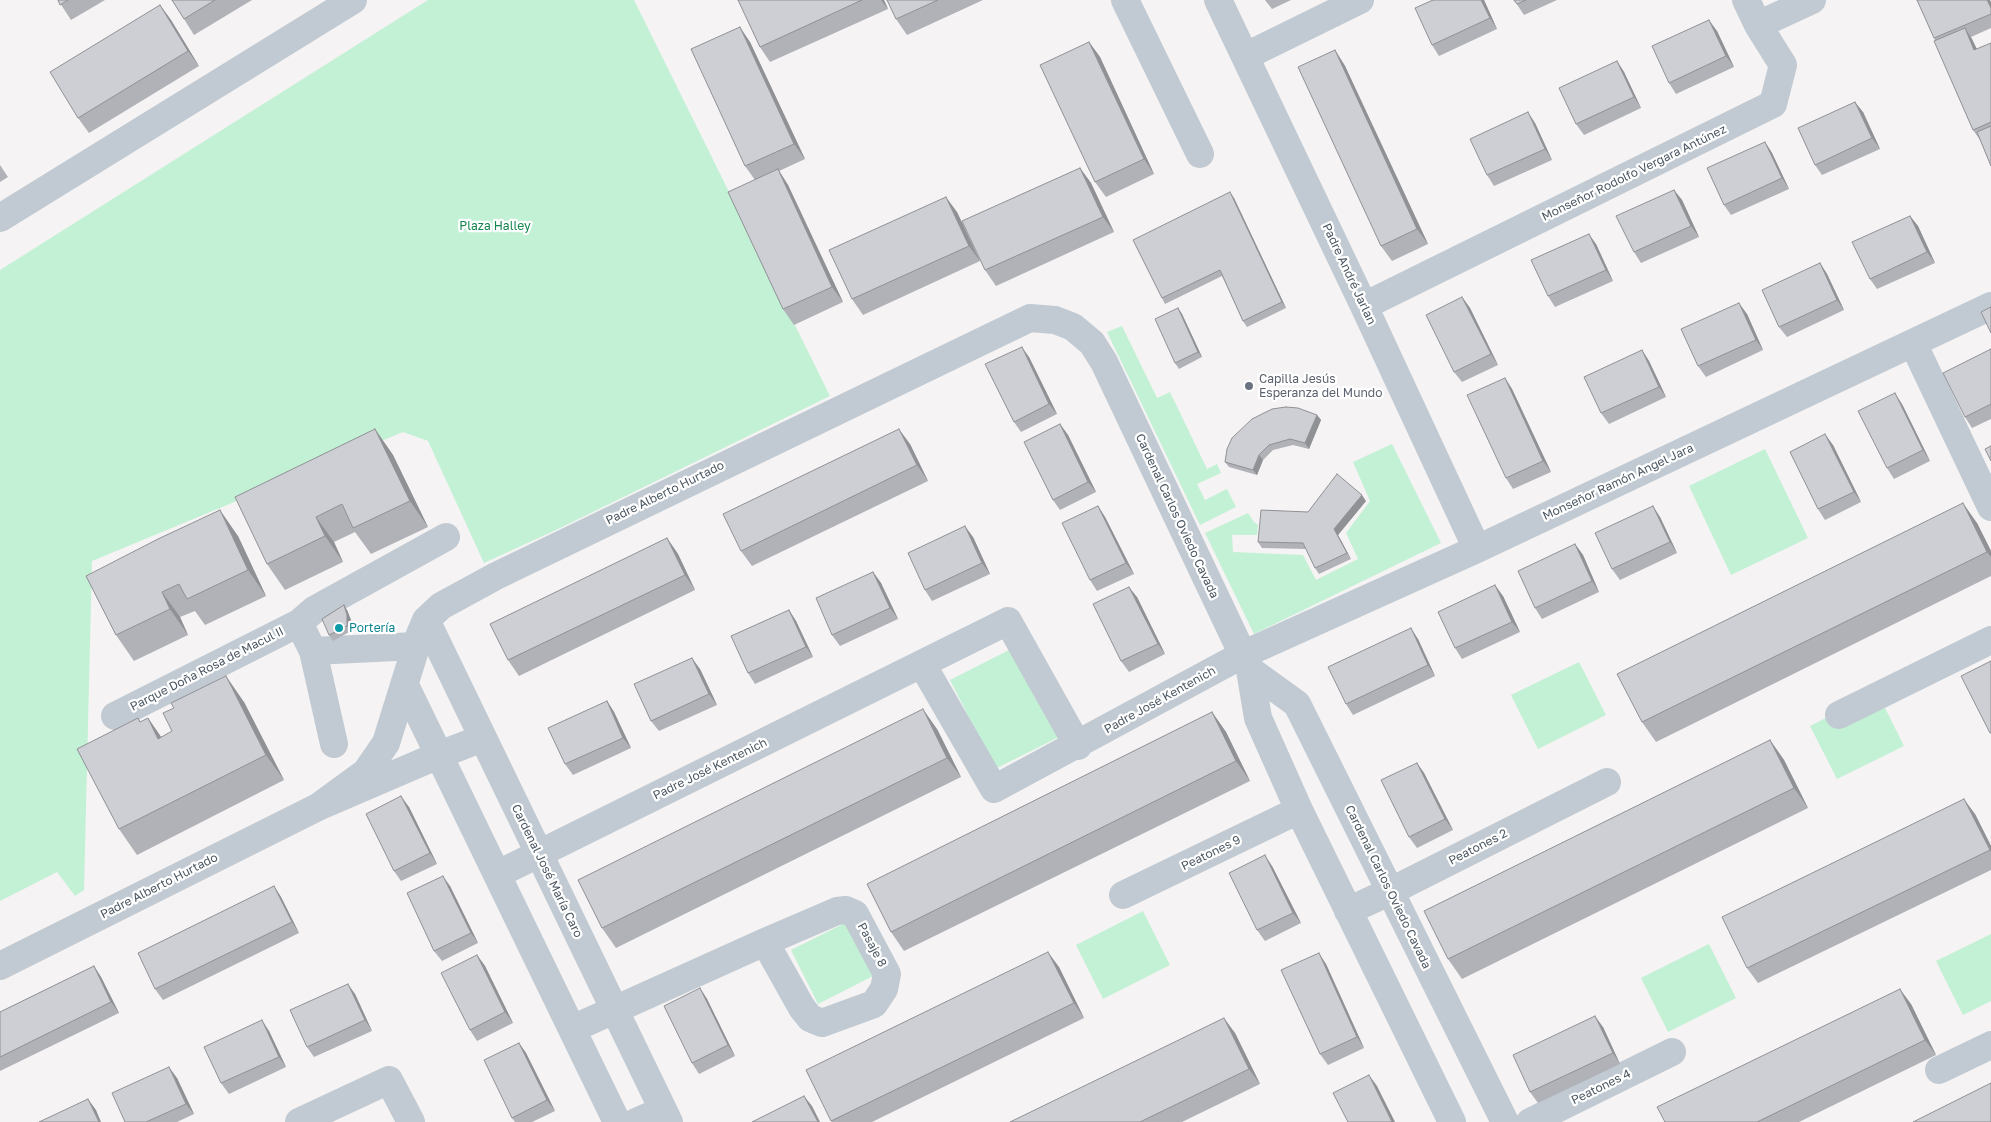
<!DOCTYPE html>
<meta charset="utf-8">
<style>
body{margin:0}
canvas{display:block;background:#f5f3f3}
</style>
<canvas width="1991" height="1122"></canvas>
<script>
const g = document.querySelector('canvas').getContext('2d');
g.lineJoin = 'round';
function fillPath(path, color) {
  g.fillStyle = color;
  g.fill(path, 'evenodd');
}
function poly(rows) {
  const path = new Path2D();
  for (const r of rows) {
    path.moveTo(r[0], r[1]);
    for (let i = 2; i < r.length; i += 2) path.lineTo(r[i], r[i + 1]);
  }
  return path;
}
function strokePath(path, color, width, dash) {
  g.strokeStyle = color;
  g.lineWidth = width;
  g.lineCap = dash ? 'butt' : 'round';
  g.setLineDash(dash || []);
  g.stroke(path);
}
function label(font, color, halo, rows, align = 'center') {
  g.font = font + ' "Golos Text",sans-serif';
  g.lineWidth = 4.5;
  g.setLineDash([]);
  g.textBaseline = 'middle';
  g.strokeStyle = halo;
  g.fillStyle = color;
  for (const [text, x, y, turn = 0] of rows) {
    g.save();
    g.translate(x, y);
    g.rotate((+turn || 0) * Math.PI / 180);
    g.textAlign = isNaN(turn) ? turn : align;
    if (halo) g.strokeText(text, 0, 0);
    g.fillText(text, 0, 0);
    g.restore();
  }
}
fillPath(poly([
 [428,0,634,0,830,396,558,529,484,563,428,441,403,432,92,561,84,890,75,896,57,872,0,901,0,270],
 [1122,326,1157,398,1170,392,1207,469,1217,464,1221,473,1197,484,1205,500,1227,489,1236,507,1200,525,1107,332],
 [1392,444,1441,543,1254,634,1205,533,1248,513,1254,522,1258,525,1257,535,1232,535,1233,552,1303,555,1316,580,1358,559,1346,533,1370,501,1353,462],
 [1765,449,1808,538,1731,575,1689,486],
 [1013,648,1059,737,995,769,950,680],
 [1579,662,1606,715,1538,749,1511,695],
 [1877,692,1904,746,1837,779,1810,726],
 [1143,911,1170,965,1103,999,1076,945],
 [859,916,885,970,818,1004,791,950],
 [1991,934,1991,1001,1963,1015,1936,961],
 [1709,944,1736,998,1668,1032,1641,978]
]), '#c3f1d5');
strokePath(poly([
 [1125,0,1200,154],
 [1218,0,1364,306,1477,549],
 [1758,25,1812,0],
 [1246,56,1360,0],
 [0,218,353,0],
 [1364,306,1773,104,1783,65,1758,25,1746,0],
 [1913,343,1991,507],
 [426,620,669,1122],
 [299,623,314,610,446,537],
 [313,651,334,744],
 [922,664,994,789,1242,655,1477,549,1991,306],
 [1250,670,1297,704,1505,1122],
 [405,685,617,1122],
 [1839,715,1991,640],
 [115,716,299,623,313,651,416,646],
 [318,807,366,772,386,743,420,634,426,620,441,606,496,576,1030,318,1055,320,1073,327,1092,343,1104,362,1250,670,1258,718,1299,810,1452,1122],
 [498,874,1008,621,1078,746],
 [1123,895,1299,810],
 [1348,911,1391,891,1607,782],
 [0,966,318,807,439,755,483,738],
 [572,1029,765,942,837,911,846,910,855,914,887,974,884,989,874,1004,822,1023,810,1018,802,1008,765,942],
 [1939,1070,1991,1045],
 [299,1122,389,1080,411,1122],
 [636,1122,663,1110],
 [1530,1122,1672,1052]
]), '#c1cad2', 28);
fillPath(poly([
 [58,0,105,0,71,20],
 [172,0,252,0,194,35,184,19],
 [738,0,884,0,888,9,770,62,760,47],
 [887,0,983,0,907,35,896,19],
 [1265,0,1291,0,1272,9],
 [1484,0,1497,29,1439,56,1432,45],
 [1514,0,1557,0,1524,15],
 [1991,2,1991,28,1971,37,1977,49,1991,43,1991,166,1980,140,1973,130,1934,38],
 [160,5,171,20,199,66,89,133,78,118],
 [1717,31,1734,67,1676,94,1669,83],
 [750,42,805,159,779,171,788,185,843,302,794,325,783,309,755,180,745,166],
 [1089,42,1100,57,1154,174,1106,197,1095,182],
 [1335,50,1345,66,1428,244,1392,261,1381,246],
 [1617,61,1624,72,1641,108,1584,135,1576,124],
 [1863,112,1880,149,1822,175,1815,165],
 [1535,123,1552,160,1494,186,1487,175],
 [1765,142,1772,153,1789,189,1731,215,1724,205],
 [0,165,8,177,0,182],
 [1080,168,1091,183,1114,232,996,286,985,270],
 [1674,190,1682,200,1699,237,1641,263,1634,252],
 [1234,198,1286,308,1247,327,1243,321,1222,276,1165,304,1162,298],
 [957,212,980,261,863,315,852,299],
 [1910,216,1918,226,1935,263,1877,289,1870,279],
 [1596,244,1613,281,1555,307,1548,296],
 [1820,263,1827,274,1844,310,1787,337,1779,327],
 [1462,297,1470,308,1498,365,1462,382,1454,372],
 [1178,308,1182,314,1202,357,1179,369,1175,363],
 [1747,314,1763,350,1706,377,1698,366],
 [1991,349,1991,419,1972,428,1965,417],
 [1642,350,1649,361,1666,397,1609,424,1601,413],
 [1029,357,1057,414,1021,432,1014,422],
 [1505,378,1512,389,1551,472,1513,489,1506,478],
 [1902,404,1930,461,1894,479,1887,468],
 [1317,415,1321,420,1309,449,1293,445,1273,450,1263,460,1257,475,1229,467,1225,462],
 [1060,424,1068,435,1096,492,1060,510,1053,500],
 [375,429,393,455,428,527,371,554,355,532,334,542,343,562,285,590,267,564],
 [910,444,928,481,752,566,741,551],
 [1833,445,1861,502,1825,520,1818,509],
 [1366,501,1338,535,1351,559,1319,574,1315,568,1306,549,1262,548,1258,542,1308,512],
 [1098,506,1105,517,1134,574,1097,591,1090,580],
 [1660,517,1677,553,1620,580,1612,569],
 [1977,523,1991,551,1991,576,1656,742,1642,722],
 [238,536,266,596,205,625,195,611,180,617,188,635,134,661,116,635,86,576],
 [973,537,990,574,932,601,925,590],
 [667,538,678,554,695,590,519,676,508,660],
 [1575,544,1583,555,1599,592,1542,619,1535,608],
 [873,572,881,583,898,619,840,646,832,635],
 [1503,596,1520,632,1462,659,1455,648],
 [1137,597,1165,654,1129,672,1121,661],
 [347,610,351,620,351,631,333,641,329,635],
 [789,610,796,621,813,657,755,684,748,673],
 [1418,639,1435,676,1353,715,1346,704],
 [700,669,717,705,659,731,651,721],
 [607,701,614,712,631,748,573,775,565,764],
 [244,702,284,780,137,855,119,829,138,718,141,722,148,718,161,737],
 [1212,712,1226,732,1250,781,904,951,891,932],
 [937,729,961,777,616,948,602,928],
 [1770,740,1784,760,1808,808,1462,979,1448,959],
 [1417,763,1424,773,1453,830,1417,848,1409,837],
 [409,807,437,864,401,881,394,871],
 [1975,814,1991,846,1991,870,1758,983,1747,968],
 [1272,866,1301,923,1265,941,1257,930],
 [274,886,281,897,299,933,163,1000,155,989],
 [450,886,478,943,442,961,434,951],
 [477,955,485,966,513,1023,477,1041,470,1030],
 [1326,964,1364,1048,1328,1065,1320,1054],
 [94,966,101,977,119,1013,0,1071,0,1012],
 [1059,967,1084,1018,872,1122,832,1122,806,1070],
 [700,988,707,999,735,1056,699,1074,692,1063],
 [355,994,372,1031,314,1057,307,1047],
 [1911,1004,1936,1055,1799,1122,1665,1122],
 [1603,1027,1620,1064,1538,1103,1530,1092],
 [269,1031,286,1067,229,1094,221,1083],
 [1235,1033,1260,1084,1182,1122,1010,1122],
 [519,1043,526,1053,555,1111,532,1122,515,1122,512,1118],
 [177,1078,194,1114,177,1122,125,1122]
]), '#b0b2b7');
fillPath(poly([
 [881,0,884,0,888,9],
 [1481,0,1484,0,1497,29,1490,18],
 [1987,0,1990,0,1991,2,1991,8],
 [160,5,171,20,199,66,188,51],
 [1709,20,1717,31,1734,67,1726,56],
 [740,27,750,42,805,159,794,144],
 [1965,28,1972,39,1982,61,1974,50],
 [1089,42,1100,57,1154,174,1144,159],
 [1335,50,1345,66,1428,244,1417,229],
 [1617,61,1624,72,1641,108,1634,97],
 [1855,102,1863,112,1880,149,1872,138],
 [1528,112,1535,123,1552,160,1545,149],
 [1765,142,1772,153,1789,189,1782,178],
 [1080,168,1091,183,1114,232,1103,217],
 [778,169,788,185,843,302,832,287],
 [1674,190,1682,200,1699,237,1691,226],
 [1230,192,1234,198,1286,308,1282,302],
 [946,197,957,212,980,261,969,246],
 [1910,216,1918,226,1935,263,1927,252],
 [1589,234,1596,244,1613,281,1606,270],
 [1820,263,1827,274,1844,310,1837,300],
 [1462,297,1470,308,1498,365,1491,354],
 [1739,303,1747,314,1763,350,1756,340],
 [1178,308,1182,314,1202,357,1198,352],
 [1022,347,1029,357,1057,414,1049,404],
 [1642,350,1649,361,1666,397,1659,387],
 [1505,378,1512,389,1551,472,1543,461],
 [1895,393,1902,404,1930,461,1923,450],
 [1317,415,1321,420,1309,449,1305,443],
 [1060,424,1068,435,1096,492,1088,482],
 [375,429,393,455,428,527,410,501],
 [899,429,910,444,928,481,917,465],
 [1825,434,1833,445,1861,502,1854,492],
 [1259,455,1263,460,1257,475,1253,470],
 [1362,495,1366,501,1338,535,1351,559,1347,553,1334,529],
 [1963,503,1977,523,1991,551,1991,557,1987,552],
 [1098,506,1105,517,1134,574,1126,563],
 [1653,506,1660,517,1677,553,1670,542],
 [220,510,238,536,266,596,248,570],
 [316,517,334,542,343,562,325,536],
 [965,526,973,537,990,574,982,563],
 [667,538,678,554,695,590,685,575],
 [1575,544,1583,555,1599,592,1592,581],
 [873,572,881,583,898,619,890,608],
 [1495,585,1503,596,1520,632,1512,622],
 [1129,587,1137,597,1165,654,1158,644],
 [162,592,180,617,188,635,170,609],
 [344,605,347,610,351,620,351,631,347,626],
 [789,610,796,621,813,657,806,647],
 [1411,628,1418,639,1435,676,1428,665],
 [692,658,700,669,717,705,709,694],
 [226,676,244,702,284,780,266,755],
 [607,701,614,712,631,748,623,738],
 [923,709,937,729,961,777,947,758],
 [1212,712,1226,732,1250,781,1236,761],
 [148,718,166,744,158,739],
 [1770,740,1784,760,1808,808,1794,788],
 [1417,763,1424,773,1453,830,1445,819],
 [401,796,409,807,437,864,430,853],
 [1964,799,1975,814,1991,846,1991,852],
 [1265,855,1272,866,1301,923,1293,913],
 [443,876,450,886,478,943,471,933],
 [274,886,281,897,299,933,292,922],
 [1048,952,1059,967,1084,1018,1074,1003],
 [1319,953,1326,964,1364,1048,1357,1037],
 [477,955,485,966,513,1023,505,1012],
 [94,966,101,977,119,1013,111,1002],
 [348,984,355,994,372,1031,365,1020],
 [700,988,707,999,735,1056,728,1045],
 [1900,989,1911,1004,1936,1055,1925,1040],
 [1595,1016,1603,1027,1620,1064,1613,1053],
 [1224,1018,1235,1033,1260,1084,1249,1069],
 [262,1020,269,1031,286,1067,279,1057],
 [519,1043,526,1053,555,1111,547,1100],
 [169,1067,177,1078,194,1114,186,1104],
 [1369,1075,1377,1086,1395,1122,1392,1122],
 [804,1096,812,1106,820,1122,818,1122],
 [88,1099,96,1110,101,1122,99,1122]
]), '#909195');
const building = poly([
 [58,0,68,0,60,5,58,0],
 [172,0,215,0,184,19,172,0],
 [738,0,862,0,760,47,738,0],
 [887,0,938,0,896,19,887,0],
 [1433,0,1481,0,1490,18,1432,45,1415,8,1433,0],
 [1514,0,1526,0,1517,4,1514,0],
 [1917,0,1987,0,1991,8,1991,14,1934,38,1917,0],
 [160,5,188,51,78,118,50,72,160,5],
 [1709,20,1726,56,1669,83,1652,46,1709,20],
 [740,27,794,144,745,166,691,49,740,27],
 [1965,28,1974,50,1991,43,1991,122,1973,130,1934,41,1965,28],
 [1089,42,1144,159,1095,182,1040,65,1089,42],
 [1335,50,1417,229,1381,246,1298,67,1335,50],
 [1617,61,1634,97,1576,124,1559,88,1617,61],
 [1855,102,1872,138,1815,165,1798,128,1855,102],
 [1528,112,1545,149,1487,175,1470,139,1528,112],
 [1991,126,1991,166,1977,132,1991,126],
 [1765,142,1782,178,1724,205,1707,168,1765,142],
 [1080,168,1103,217,985,270,962,221,1080,168],
 [778,169,832,287,783,309,728,192,778,169],
 [1674,190,1691,226,1634,252,1616,216,1674,190],
 [1230,192,1282,302,1243,321,1220,270,1162,298,1133,240,1230,192],
 [946,197,969,246,852,299,829,250,946,197],
 [1910,216,1927,252,1870,279,1852,242,1910,216],
 [1589,234,1606,270,1548,296,1531,260,1589,234],
 [1820,263,1837,300,1779,327,1762,290,1820,263],
 [1462,297,1491,354,1454,372,1426,315,1462,297],
 [1739,303,1756,340,1698,366,1681,329,1739,303],
 [1991,307,1991,333,1981,312,1991,307],
 [1178,308,1198,352,1175,363,1155,319,1178,308],
 [1022,347,1049,404,1014,422,985,364,1022,347],
 [1991,349,1991,404,1965,417,1943,373,1991,349],
 [1642,350,1659,387,1601,413,1584,377,1642,350],
 [1505,378,1543,461,1506,478,1467,395,1505,378],
 [1895,393,1923,450,1887,468,1858,411,1895,393],
 [1286,407,1298,408,1317,415,1305,443,1290,439,1269,445,1259,455,1253,470,1225,462,1227,449,1232,438,1252,419,1272,409,1286,407],
 [1060,424,1088,482,1053,500,1024,442,1060,424],
 [375,429,410,501,353,528,342,504,316,517,325,536,267,564,235,497,375,429],
 [899,429,917,465,741,551,723,514,899,429],
 [1825,434,1854,492,1818,509,1790,452,1825,434],
 [1991,446,1991,461,1985,449,1991,446],
 [1337,474,1362,495,1334,529,1347,553,1315,568,1303,543,1258,542,1261,510,1308,512,1337,474],
 [1963,503,1987,552,1642,722,1617,674,1963,503],
 [1098,506,1126,563,1090,580,1062,523,1098,506],
 [1653,506,1670,542,1612,569,1595,533,1653,506],
 [220,510,248,570,187,599,179,584,162,592,170,609,116,635,86,576,158,539,220,510],
 [965,526,982,563,925,590,908,553,965,526],
 [667,538,685,575,508,660,490,624,667,538],
 [1575,544,1592,581,1535,608,1518,571,1575,544],
 [873,572,890,608,832,635,816,598,873,572],
 [1495,585,1512,622,1455,648,1438,612,1495,585],
 [1129,587,1158,644,1121,661,1093,604,1129,587],
 [344,605,347,615,347,626,329,635,322,619,344,605],
 [789,610,806,647,748,673,731,636,789,610],
 [1411,628,1428,665,1346,704,1328,667,1411,628],
 [692,658,709,694,651,721,634,684,692,658],
 [1991,661,1991,733,1990,733,1961,676,1991,661],
 [226,676,266,755,119,829,77,749,138,718,140,722,148,718,158,739,172,731,163,713,174,708,171,703,226,676],
 [607,701,623,738,565,764,548,728,607,701],
 [923,709,947,758,602,928,578,880,923,709],
 [1212,712,1236,761,891,932,867,884,1212,712],
 [1770,740,1794,788,1448,959,1424,911,1770,740],
 [1417,763,1445,819,1409,837,1381,780,1417,763],
 [401,796,430,853,394,871,366,814,401,796],
 [1964,799,1990,850,1747,968,1722,917,1964,799],
 [1265,855,1293,913,1257,930,1229,873,1265,855],
 [443,876,471,933,434,951,407,893,443,876],
 [274,886,292,922,155,989,138,953,274,886],
 [1048,952,1074,1003,831,1121,806,1070,1048,952],
 [1319,953,1357,1037,1320,1054,1281,970,1319,953],
 [477,955,505,1012,470,1030,441,973,477,955],
 [94,966,111,1002,0,1057,0,1012,94,966],
 [348,984,365,1020,307,1047,290,1010,348,984],
 [700,988,728,1045,692,1063,664,1006,700,988],
 [1900,989,1925,1040,1757,1122,1665,1122,1657,1107,1900,989],
 [1595,1016,1613,1053,1530,1092,1513,1055,1595,1016],
 [1224,1018,1249,1069,1140,1122,1010,1122,1224,1018],
 [262,1020,279,1057,221,1083,204,1047,262,1020],
 [519,1043,547,1100,512,1118,484,1060,519,1043],
 [169,1067,186,1104,146,1122,125,1122,112,1093,169,1067],
 [1369,1075,1392,1122,1348,1122,1333,1093,1369,1075],
 [1991,1083,1991,1122,1913,1122,1991,1083],
 [804,1096,818,1122,752,1122,804,1096],
 [88,1099,99,1122,39,1122,88,1099]
]);
fillPath(building, '#cdcfd5');
strokePath(building, '#909195', 1);
for (const [x, y, r, color] of [
 [1249,386,5,"#6b7280"],
 [339,628,5,"#0f9aa8"]
]) {
  const dot = new Path2D();
  dot.arc(x, y, r, 0, 2 * Math.PI);
  g.fillStyle = color;
  g.fill(dot);
  strokePath(dot, '#fff', 2);
}
label('12px', '#4a5661', '#fff', [
 ["Monseñor Rodolfo Vergara Antúnez",1634,173,-26],
 ["Padre André Jarlan",1349,274,65],
 ["Monseñor Ramón Angel Jara",1618,482,-25],
 ["Padre Alberto Hurtado",665,493,-26],
 ["Cardenal Carlos Oviedo Cavada",1177,516,65],
 ["Parque Doña Rosa de Macul II",207,669,-27],
 ["Padre José Kentenich",1160,700,-29],
 ["Padre José Kentenich",710,769,-26],
 ["Peatones 2",1478,847,-27],
 ["Peatones 9",1211,853,-26],
 ["Cardenal José María Caro",547,871,64],
 ["Padre Alberto Hurtado",159,886,-27],
 ["Cardenal Carlos Oviedo Cavada",1388,887,64],
 ["Pasaje 8",872,945,62],
 ["Peatones 4",1601,1087,-26]
]);
label('12px', '#17864f', '#fff', [
 ["Plaza Halley",495,226]
]);
label('12px', '#5b616d', '#fff', [
 ["Capilla Jesús",1259,379],
 ["Esperanza del Mundo",1259,393]
], 'left');
label('12px', '#0d838f', '#fff', [
 ["Portería",349,628]
], 'left');
</script>
